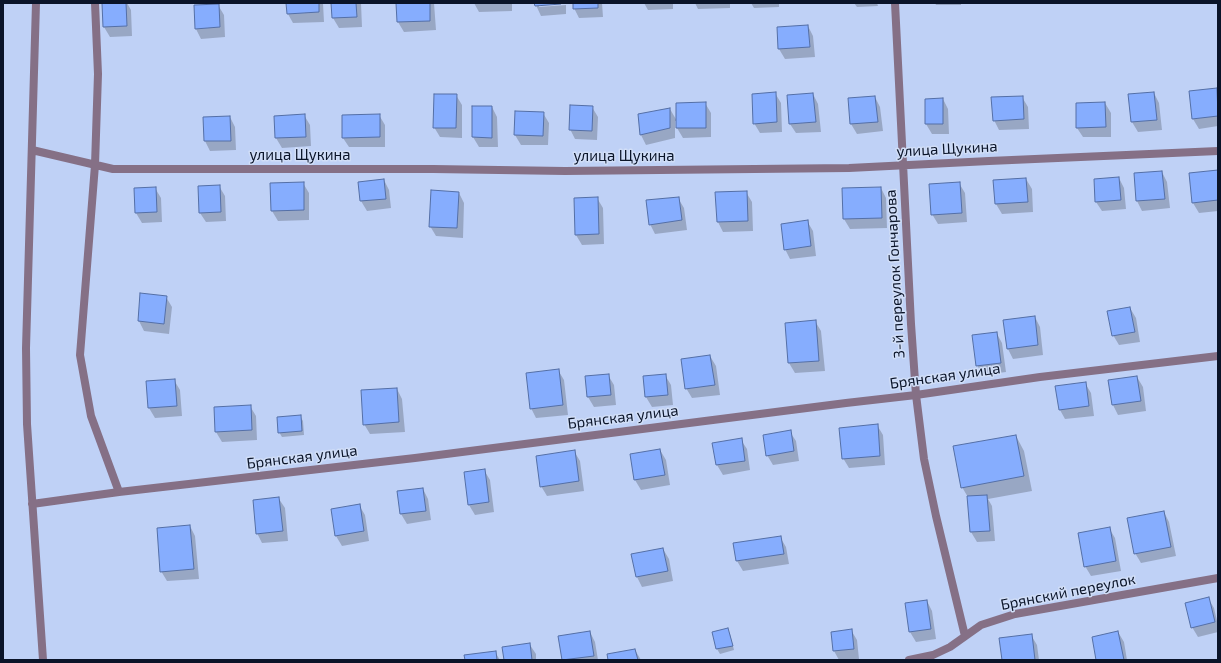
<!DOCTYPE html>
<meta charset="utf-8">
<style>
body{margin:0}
#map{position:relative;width:1221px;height:663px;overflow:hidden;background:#bfd1f6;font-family:"Exo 2",sans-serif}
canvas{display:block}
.frame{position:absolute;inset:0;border:4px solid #0a1429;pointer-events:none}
</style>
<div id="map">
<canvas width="1221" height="663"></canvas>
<div class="frame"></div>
</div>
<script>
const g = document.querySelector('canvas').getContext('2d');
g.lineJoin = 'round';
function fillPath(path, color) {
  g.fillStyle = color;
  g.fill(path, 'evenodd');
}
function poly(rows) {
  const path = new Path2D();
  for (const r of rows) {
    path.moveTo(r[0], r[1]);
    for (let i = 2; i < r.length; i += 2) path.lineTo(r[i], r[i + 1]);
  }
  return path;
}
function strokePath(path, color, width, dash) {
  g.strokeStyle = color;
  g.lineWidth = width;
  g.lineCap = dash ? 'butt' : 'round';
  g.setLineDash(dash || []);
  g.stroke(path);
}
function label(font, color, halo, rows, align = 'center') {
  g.font = font + ' "Exo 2",sans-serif';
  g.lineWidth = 3;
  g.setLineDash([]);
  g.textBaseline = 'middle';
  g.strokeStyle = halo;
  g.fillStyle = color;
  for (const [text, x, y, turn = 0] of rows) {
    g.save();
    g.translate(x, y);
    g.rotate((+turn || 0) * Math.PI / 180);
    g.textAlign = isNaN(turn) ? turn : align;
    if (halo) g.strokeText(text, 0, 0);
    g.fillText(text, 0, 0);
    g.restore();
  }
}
fillPath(poly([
 [103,3,127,3,131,10,132,36,110,37,104,27],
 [287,3,323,3,324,22,293,23,288,14],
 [332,3,361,3,362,27,339,28,333,18],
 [397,3,434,3,436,30,404,32,398,22],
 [474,3,512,3,512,11,479,12],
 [535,3,562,3,539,5,539,7,566,5,566,14,541,16],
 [574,3,602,3,603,17,579,18,574,8],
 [644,3,673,3,673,9,648,10],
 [695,3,730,3,730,8,698,9],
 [751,3,779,3,779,7,754,8],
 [854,3,877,3,878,6,857,7],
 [935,3,961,3,961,5,936,5],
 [218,5,224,15,225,37,201,39,196,29],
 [808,26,813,36,815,57,785,59,779,49,778,28],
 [1216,89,1218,92,1218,126,1199,129,1193,119],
 [775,93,781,103,782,132,760,133,754,123],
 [1154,93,1159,103,1162,130,1138,132,1132,122,1130,95],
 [813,94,818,104,821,132,796,133,790,124],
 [456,95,462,105,462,138,440,137,434,127],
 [875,97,880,107,883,131,857,134,851,124],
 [1022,97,1028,107,1029,129,999,130,994,120],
 [943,99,948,109,949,134,932,134,926,124],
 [705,103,711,113,711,137,683,138,677,128,677,104],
 [1105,103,1111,113,1111,137,1083,137,1077,128],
 [473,107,492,107,497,117,498,147,479,147,473,137],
 [592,107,598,117,597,140,575,139,570,129],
 [670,109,677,121,675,121,675,138,646,145,641,135],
 [543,113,549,123,548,145,521,145,515,135],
 [304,115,310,125,311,146,282,148,276,138],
 [379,115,385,125,385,147,349,147,343,138],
 [230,117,235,127,236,150,210,151,205,141,204,118],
 [1218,171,1218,211,1199,213,1193,203,1190,174],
 [1162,172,1167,182,1170,208,1142,211,1137,201],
 [1119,178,1124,188,1126,209,1102,211,1096,202],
 [1026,179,1032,189,1033,212,1002,214,996,204,994,181],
 [384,180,389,190,391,208,367,211,361,201],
 [303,183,309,193,309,220,278,221,272,211],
 [959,183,965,193,967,222,938,224,932,214],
 [219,186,225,196,226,221,206,222,200,213],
 [155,188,161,198,162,222,142,223,136,213],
 [881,188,886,198,887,228,850,229,844,219],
 [746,192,752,202,753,231,723,232,718,222],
 [459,193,464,203,463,238,436,236,430,226],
 [597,198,603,208,604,244,582,245,576,235],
 [678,198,684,208,687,230,655,234,650,224],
 [807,221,813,231,816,256,790,259,785,249],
 [141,294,166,297,172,307,169,334,144,331,139,321],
 [1130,308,1136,318,1140,342,1119,345,1113,335],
 [1035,317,1040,327,1043,355,1013,359,1008,349],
 [815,321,821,331,825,371,795,373,789,363,786,324],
 [997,334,1002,343,1006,372,983,375,977,365],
 [710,356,716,366,720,395,692,398,686,388],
 [558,370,564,380,568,415,536,418,531,408],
 [608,375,614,385,616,405,594,407,588,397,586,377],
 [665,375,671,385,673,405,652,407,646,397],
 [1137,377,1143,387,1146,411,1118,415,1113,405,1109,381],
 [174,380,180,390,182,416,155,418,149,408,148,382],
 [1085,383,1091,393,1094,416,1065,419,1060,410],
 [397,389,402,399,405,432,370,434,364,424],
 [250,406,256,416,257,440,222,442,216,432],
 [300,416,303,421,304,435,282,437,279,432],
 [877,425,883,435,885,465,849,468,843,458],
 [790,432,796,441,799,461,773,465,767,455],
 [1016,436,1024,451,1032,491,988,499,992,506,995,541,977,542,971,532,969,499,962,487],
 [741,440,747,449,750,470,723,475,717,465,714,444],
 [660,450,666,460,670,485,641,490,635,480,631,455],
 [574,451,580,461,584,491,547,496,541,486],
 [484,470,490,480,494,512,475,515,469,505,465,473],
 [423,489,428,499,431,520,407,524,401,514,398,492],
 [279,499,285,508,288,541,262,543,257,533],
 [359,505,365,515,369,541,342,546,336,536],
 [1164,512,1169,522,1176,556,1141,563,1135,553],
 [190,526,195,536,199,579,167,581,161,571],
 [1109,528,1115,538,1121,571,1091,576,1085,566],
 [780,537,786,547,789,564,743,571,737,561,735,543],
 [663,549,669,559,673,581,642,587,637,577],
 [1208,598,1214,608,1218,625,1218,632,1198,637,1192,627],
 [927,601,932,611,936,639,916,642,910,632,906,604],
 [728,629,730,634,734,650,720,654,717,649,713,633],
 [851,630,857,640,859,659,839,660,834,651,832,632],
 [590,632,595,642,598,660,563,660,559,636],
 [1118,632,1124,642,1127,660,1097,660],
 [1031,635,1037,645,1039,660,1003,660],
 [530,645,536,654,536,660,505,660],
 [635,650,641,660,609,660],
 [495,652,500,660,466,660]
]), '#0003');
const building = poly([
 [102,3,126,3,127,26,103,27,102,3],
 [286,3,319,3,319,12,287,14,286,3],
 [331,3,356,3,357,17,332,18,331,3],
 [396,3,430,3,430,21,397,22,396,3],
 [534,3,561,3,561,4,535,6,534,3],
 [573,3,598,3,598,8,573,9,573,3],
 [219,4,220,27,195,29,194,5,219,4],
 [808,25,810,47,778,49,777,27,808,25],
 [1217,88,1218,116,1192,119,1189,91,1217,88],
 [776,92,777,122,753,124,752,94,776,92],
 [1154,92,1157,120,1131,122,1128,94,1154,92],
 [813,93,816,122,789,124,787,95,813,93],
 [434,94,457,94,456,128,433,128,434,94],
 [875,96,878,122,850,124,848,98,875,96],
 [1023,96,1024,119,993,121,991,97,1023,96],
 [943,98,943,124,925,124,925,99,943,98],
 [706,102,706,128,676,128,676,103,706,102],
 [1105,102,1106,127,1076,128,1076,103,1105,102],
 [570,105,593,106,592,131,569,130,570,105],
 [472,106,492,106,492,138,472,137,472,106],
 [670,108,670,128,640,135,638,114,670,108],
 [515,111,544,112,543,136,514,135,515,111],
 [305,114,306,137,275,138,274,116,305,114],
 [380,114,380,137,342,138,342,115,380,114],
 [230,116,231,141,204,141,203,117,230,116],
 [1218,170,1218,200,1192,203,1189,173,1218,170],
 [1162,171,1165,199,1136,201,1134,173,1162,171],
 [1119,177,1121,200,1095,202,1094,179,1119,177],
 [1026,178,1028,202,995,204,993,180,1026,178],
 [384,179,386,199,360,201,358,182,384,179],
 [304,182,304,210,271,211,270,183,304,182],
 [960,182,962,213,931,215,929,184,960,182],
 [220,185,221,212,199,213,198,186,220,185],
 [156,187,157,212,135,213,134,188,156,187],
 [881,187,882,218,843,219,842,188,881,187],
 [431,190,459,192,457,228,429,227,431,190],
 [747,191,748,221,717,222,715,192,747,191],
 [598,197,599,234,575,235,574,198,598,197],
 [679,197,682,220,649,225,646,200,679,197],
 [808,220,811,246,784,250,781,224,808,220],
 [140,293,167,296,164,324,138,321,140,293],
 [1130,307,1135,332,1112,336,1107,311,1130,307],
 [1035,316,1038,345,1007,349,1003,320,1035,316],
 [816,320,819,361,788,363,785,323,816,320],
 [997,332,1001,363,976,366,972,335,997,332],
 [710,355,715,385,685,389,681,359,710,355],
 [559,369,563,405,530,409,526,373,559,369],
 [609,374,611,395,587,397,585,376,609,374],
 [666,374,668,395,645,397,643,376,666,374],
 [1137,376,1141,401,1112,405,1108,380,1137,376],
 [175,379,177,406,148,408,146,381,175,379],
 [1086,382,1089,406,1059,410,1055,386,1086,382],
 [397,388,399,422,363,425,361,390,397,388],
 [251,405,252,430,215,432,214,407,251,405],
 [301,415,302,431,278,433,277,417,301,415],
 [878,424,880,456,842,459,839,428,878,424],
 [791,430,794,451,766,456,763,435,791,430],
 [1016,435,1024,476,961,488,953,446,1016,435],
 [742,438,745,461,716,465,712,443,742,438],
 [660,449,665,475,634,480,630,454,660,449],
 [575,450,579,481,540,487,536,456,575,450],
 [485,469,489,502,468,505,464,472,485,469],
 [423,488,426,511,400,514,397,491,423,488],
 [987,495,990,531,970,532,967,496,987,495],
 [279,497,283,531,256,534,253,500,279,497],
 [360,504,364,531,335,536,331,509,360,504],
 [1164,511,1171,547,1134,554,1127,518,1164,511],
 [190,525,194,569,160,572,157,528,190,525],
 [1110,527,1116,561,1084,567,1078,533,1110,527],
 [781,536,784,554,736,561,733,543,781,536],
 [663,548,668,571,636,577,631,554,663,548],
 [1209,597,1215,622,1191,628,1185,603,1209,597],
 [927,600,931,629,909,632,905,603,927,600],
 [728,628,733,646,716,649,712,632,728,628],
 [852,629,854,649,833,651,831,632,852,629],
 [590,631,594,656,562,660,558,636,590,631],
 [1118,631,1124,660,1096,660,1092,637,1118,631],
 [1032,634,1035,660,1002,660,999,638,1032,634],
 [530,643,532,660,504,660,502,647,530,643],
 [635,649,638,660,608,660,607,654,635,649],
 [496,651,497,660,465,660,464,655,496,651]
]);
fillPath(building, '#86adfe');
strokePath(building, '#546fa6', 1);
strokePath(poly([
 [36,3,26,348,27,424,43,660],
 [95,3,98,74,95,165,80,355,91,416,119,492],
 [895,3,911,324,916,395,924,459,936,516,965,636],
 [32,150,113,169,433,169,565,171,849,168,989,161,1218,151],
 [32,504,119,492,415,458,846,403,916,395,1040,377,1218,356],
 [909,660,933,655,950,647,981,625,1015,614,1218,578]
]), '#857086', 8);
label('15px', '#0a1429', '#d1def7', [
 ["улица Щукина",947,149,-3],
 ["улица Щукина",300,155],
 ["улица Щукина",624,156],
 ["3-й переулок Гончарова",895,274,-93],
 ["Брянская улица",945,376,-8],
 ["Брянская улица",623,417,-7],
 ["Брянская улица",302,457,-7],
 ["Брянский переулок",1068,592,-11]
]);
</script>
